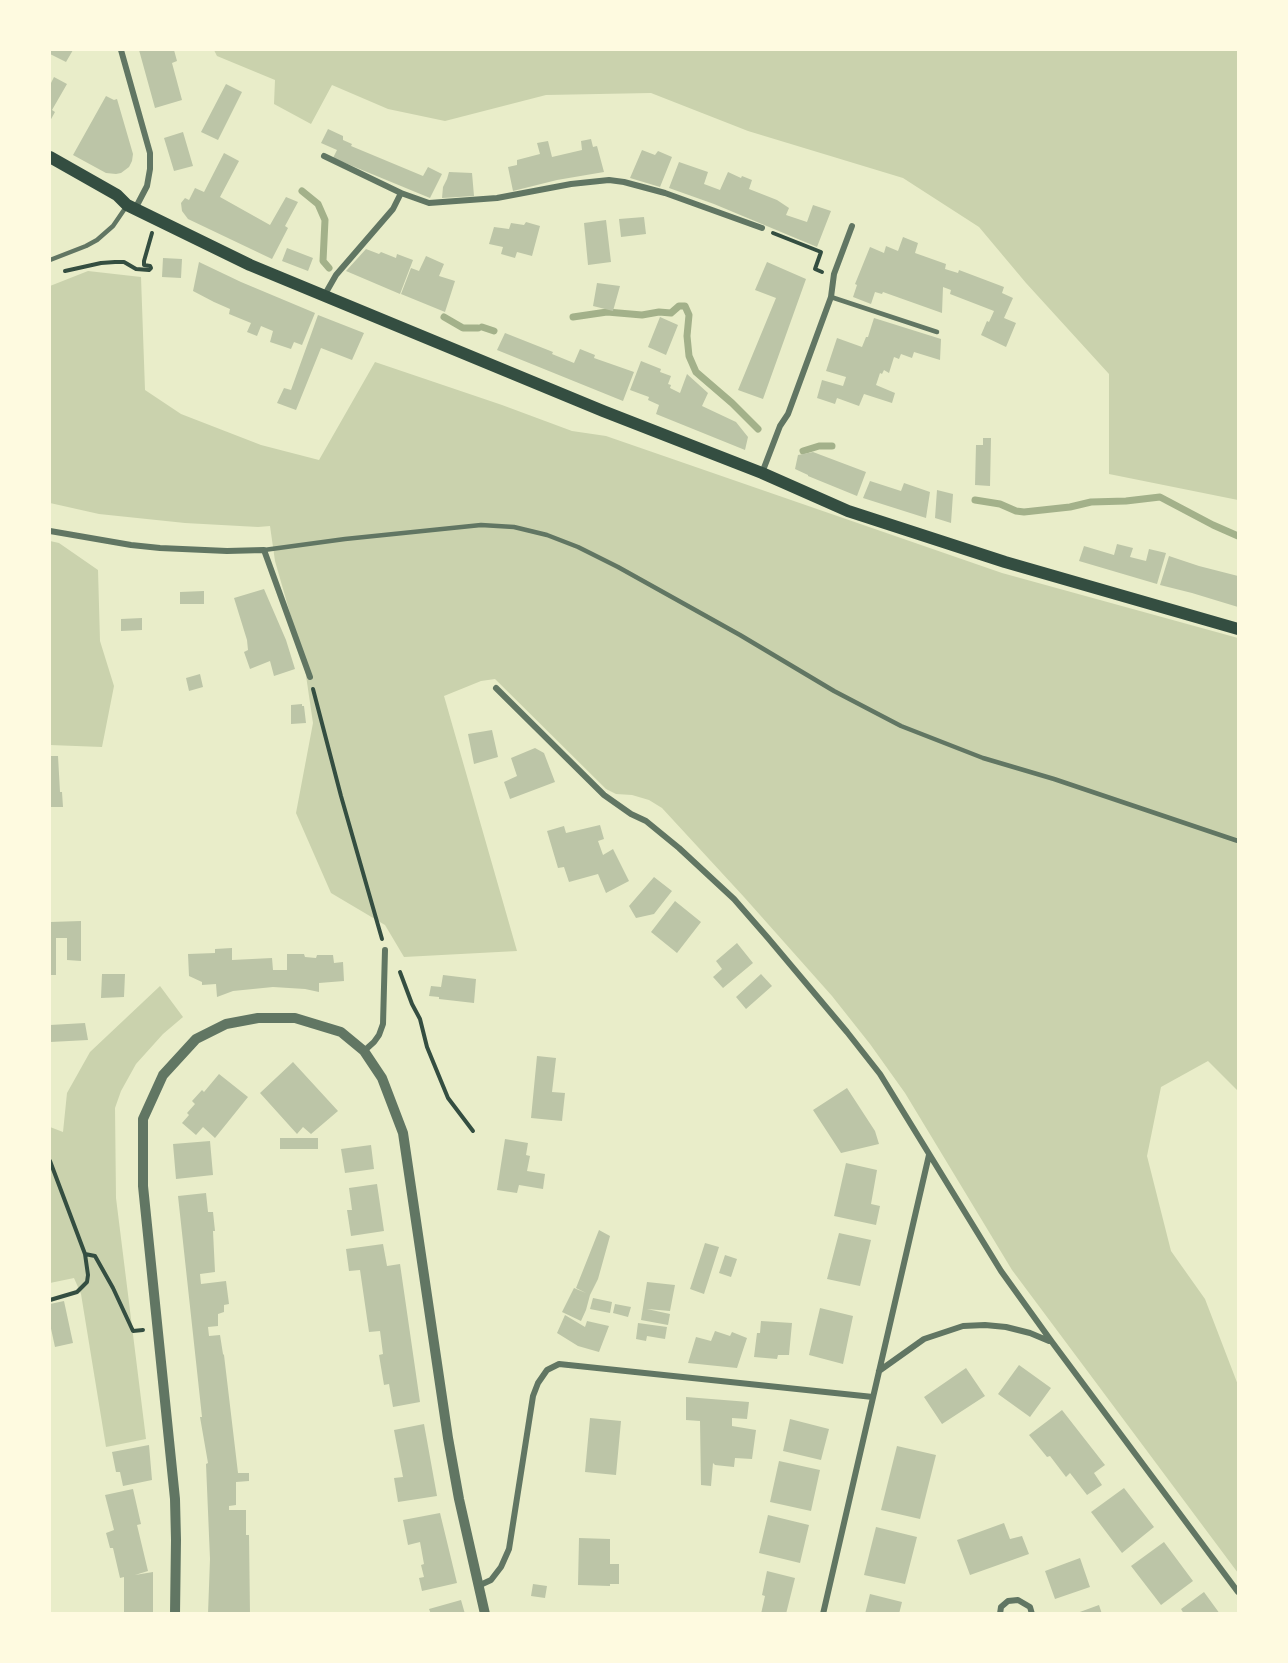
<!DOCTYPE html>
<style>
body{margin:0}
#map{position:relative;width:1288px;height:1663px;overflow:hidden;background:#e9edc9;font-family:Spectral,serif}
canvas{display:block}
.frame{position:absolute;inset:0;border:51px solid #fefae0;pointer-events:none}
</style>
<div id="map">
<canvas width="1288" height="1663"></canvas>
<div class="frame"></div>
</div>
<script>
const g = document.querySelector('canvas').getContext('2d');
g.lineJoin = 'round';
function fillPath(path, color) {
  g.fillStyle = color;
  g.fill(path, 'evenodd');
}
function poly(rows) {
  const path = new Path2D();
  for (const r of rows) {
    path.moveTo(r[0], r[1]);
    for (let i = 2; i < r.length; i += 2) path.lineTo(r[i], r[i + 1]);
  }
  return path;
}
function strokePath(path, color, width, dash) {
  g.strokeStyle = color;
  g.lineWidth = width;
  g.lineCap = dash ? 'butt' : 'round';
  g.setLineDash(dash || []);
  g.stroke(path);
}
fillPath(poly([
 [214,50,1238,50,1238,500,1109,474,1109,374,1026,283,979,227,903,178,748,131,651,93,546,95,445,121,388,109,332,85,311,124,274,104,275,80,217,56],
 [88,271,141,277,145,390,181,414,261,445,319,460,375,362,502,405,572,431,606,436,1002,573,1238,638,1238,1101,1238,1091,1208,1061,1161,1087,1147,1156,1171,1251,1205,1299,1238,1385,1238,1573,1012,1270,905,1093,870,1044,832,996,744,897,662,808,649,800,632,795,616,794,606,789,495,679,481,681,444,696,517,951,404,957,385,925,331,893,296,813,313,723,304,662,275,561,270,526,258,527,185,523,99,514,50,503,50,286],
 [50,541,59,543,98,570,100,641,114,686,102,747,50,745],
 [160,986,183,1017,163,1034,136,1064,121,1091,115,1108,116,1198,146,1439,106,1447,81,1294,74,1278,50,1283,50,1127,63,1132,67,1093,90,1052]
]), '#cad2ad');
strokePath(poly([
 [302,191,318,204,325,220,323,261,329,268],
 [444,317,463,328,478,328],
 [573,317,607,312,642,315,659,312,671,313,679,306,685,306,689,315,687,336,689,356,696,372,732,403,758,429],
 [482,327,494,331],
 [803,451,819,446,832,446],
 [975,500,1000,504,1016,511,1024,512,1070,507,1091,502,1126,501,1160,497,1213,525,1238,536]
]), '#a3b18a', 7);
fillPath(poly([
 [50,50,73,50,66,62,50,54],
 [139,50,174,50,177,61,172,63,182,100,155,108],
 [54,77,67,84,52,110,55,112,50,121,50,85],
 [226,84,242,92,218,140,201,132],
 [106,96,114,100,117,99,133,154,132,161,129,167,121,173,116,174,106,173,73,155],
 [328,129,343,136,343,140,352,144,351,146,423,176,428,167,442,174,430,198,333,158,337,150,321,143],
 [183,132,193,166,174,171,164,138],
 [591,139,593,147,597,146,604,172,557,180,513,191,508,167,517,165,517,160,540,154,537,143,548,141,552,157,582,150,581,141],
 [642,150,655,155,658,151,672,157,660,187,630,178],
 [224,153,239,161,220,197,270,225,286,197,298,202,285,226,288,228,272,259,188,219,182,211,181,203,185,198,189,200,195,188,204,192],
 [679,162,708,172,704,184,720,190,728,172,741,178,742,176,752,180,749,189,777,200,789,208,786,215,807,222,813,205,831,211,817,247,714,204,669,188],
 [449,172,472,173,474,196,442,198,443,187,447,179],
 [644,217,646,234,621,237,619,219],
 [606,220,611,262,588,265,584,223],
 [526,222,540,226,532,256,517,252,515,258,501,254,503,247,489,244,494,227,509,229,511,223,524,225],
 [903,237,918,243,915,253,946,264,945,269,958,273,959,270,1004,287,1002,293,1013,298,1004,318,1016,323,1006,347,981,335,987,321,989,322,994,311,950,294,951,290,943,287,942,313,883,292,882,294,875,292,871,304,853,297,857,285,855,284,870,247,884,253,886,246,898,251],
 [287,248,313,258,308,271,282,261],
 [366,249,379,254,381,252,396,258,397,254,413,260,400,294,346,271],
 [426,256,444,264,439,276,455,281,445,312,401,294,411,268,419,271],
 [163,258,182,259,181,278,162,277],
 [199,262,241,282,315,313,302,345,294,342,291,349,270,342,273,331,261,326,257,336,247,332,251,323,229,314,230,309,214,302,193,291],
 [767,262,806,279,763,399,738,390,776,298,755,290],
 [597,283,620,286,613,311,593,306],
 [318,315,364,333,352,360,321,348,296,410,277,403,284,388,291,390],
 [660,317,678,325,666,355,648,347],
 [874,318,941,339,940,360,914,352,912,358,901,354,899,359,894,357,889,373,884,370,882,374,880,373,876,385,895,393,892,403,864,394,859,406,837,398,835,404,817,398,822,380,843,386,846,377,826,371,837,338,862,347,866,337,868,337],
 [505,333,553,352,552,354,574,363,580,349,595,355,594,358,634,372,623,401,497,350],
 [641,361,661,369,660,372,671,376,668,384,671,385,670,388,680,393,687,374,708,393,702,406,736,422,748,437,745,450,656,414,659,405,648,400,649,397,630,390],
 [983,438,991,438,990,486,975,485,976,445,983,445],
 [813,452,866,472,857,496,808,476,808,475,795,469,798,455],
 [870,481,901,491,904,483,930,492,926,518,863,498],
 [937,490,953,494,951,523,935,518],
 [1117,544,1133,548,1130,557,1146,561,1149,549,1166,553,1157,584,1079,561,1084,546,1114,555],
 [1169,556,1199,566,1238,576,1238,607,1192,593,1160,585],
 [264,589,286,640,295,669,274,676,270,661,250,669,244,652,248,650,247,640,234,598],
 [204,591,204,604,180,604,180,592],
 [142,618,142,630,121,631,121,619],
 [200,674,203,687,189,691,186,678],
 [302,704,302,706,304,706,306,723,291,724,291,705],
 [492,730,498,757,474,764,468,734],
 [535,748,544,753,555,782,510,799,504,782,517,776,511,758],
 [50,756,58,756,60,792,62,792,63,807,50,807],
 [600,825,604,839,598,841,603,855,613,849,629,881,606,893,598,874,569,882,564,867,558,868,547,831,564,826,566,833],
 [654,877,672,891,654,914,636,918,629,906],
 [675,901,701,922,677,953,651,932],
 [81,921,81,961,67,960,67,938,56,938,56,975,50,975,50,922],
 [737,943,753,963,723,988,713,977,722,969,716,961],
 [232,948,232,960,272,958,273,970,287,970,287,954,304,954,305,957,316,958,317,955,333,955,334,963,343,962,344,981,319,983,319,992,305,989,273,987,233,991,217,997,216,984,202,985,202,982,189,976,188,954,215,953,215,949],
 [102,974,125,974,124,997,101,998],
 [761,974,772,986,746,1009,736,997],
 [443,975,476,979,474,1003,439,999,439,997,429,996,431,986,441,987],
 [85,1023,88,1040,50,1042,50,1025],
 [537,1056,556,1058,552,1092,565,1093,562,1121,531,1118],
 [293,1062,338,1111,311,1134,303,1127,297,1134,260,1093],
 [219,1074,248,1097,215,1138,203,1127,196,1135,182,1123,189,1115,187,1113,195,1104,192,1101,202,1090,204,1092],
 [847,1088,875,1131,879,1144,841,1153,813,1110],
 [280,1138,318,1138,318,1149,280,1149],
 [505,1139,528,1143,526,1155,530,1156,527,1171,545,1174,543,1189,519,1185,517,1193,497,1190],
 [210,1141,213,1175,176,1179,173,1144],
 [371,1145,374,1169,345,1173,341,1149],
 [846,1163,877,1170,871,1204,880,1206,876,1225,834,1216],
 [377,1184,384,1231,351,1236,347,1210,352,1210,349,1188],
 [206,1193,208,1212,213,1212,215,1231,213,1231,215,1272,200,1274,201,1284,226,1281,229,1304,224,1305,224,1312,218,1314,218,1326,208,1327,209,1336,220,1335,223,1354,224,1355,238,1473,249,1473,249,1481,236,1482,236,1505,229,1506,229,1510,246,1510,246,1535,249,1535,250,1614,208,1614,210,1559,206,1464,208,1463,200,1417,202,1417,178,1196],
 [599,1230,610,1236,598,1279,590,1295,586,1310,581,1321,562,1312,574,1288,586,1293,576,1288],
 [839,1233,871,1240,860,1286,827,1279],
 [705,1243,719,1247,704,1294,690,1289],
 [383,1244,387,1266,400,1264,420,1402,393,1407,389,1384,384,1385,379,1355,383,1354,380,1331,369,1332,360,1270,349,1271,346,1249],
 [725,1255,737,1259,731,1277,719,1273],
 [647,1282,675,1285,670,1311,647,1309,670,1314,668,1325,641,1320],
 [593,1298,612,1302,610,1313,590,1309],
 [64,1301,73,1343,55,1347,50,1324,50,1304],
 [615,1304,631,1307,628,1317,613,1313],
 [820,1308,853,1316,843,1364,809,1355],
 [565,1315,585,1327,587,1321,609,1326,599,1352,578,1346,557,1333],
 [761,1321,792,1323,789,1355,778,1355,777,1359,754,1357,757,1333,760,1333],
 [638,1323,667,1327,665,1339,647,1336,646,1341,636,1339],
 [715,1331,730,1336,732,1332,747,1338,737,1368,688,1363,696,1337,711,1341],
 [1019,1365,1051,1388,1030,1417,998,1394],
 [966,1368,985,1396,942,1424,924,1397],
 [686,1397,749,1402,747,1419,732,1418,732,1426,756,1430,752,1459,735,1458,734,1467,715,1465,713,1463,711,1486,701,1485,700,1421,686,1420],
 [1062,1410,1105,1465,1094,1473,1102,1485,1087,1495,1070,1473,1066,1477,1050,1456,1047,1457,1029,1435],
 [590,1418,621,1421,616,1475,585,1472],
 [790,1419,829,1429,821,1460,783,1451],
 [424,1424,437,1496,398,1502,394,1478,403,1477,394,1430],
 [149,1445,152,1480,123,1486,120,1472,116,1472,112,1452],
 [897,1446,936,1455,920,1519,881,1510],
 [779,1461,820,1470,811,1511,770,1502],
 [1124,1488,1154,1527,1122,1553,1091,1512],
 [133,1489,141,1524,137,1525,148,1571,135,1575,153,1572,153,1614,124,1614,124,1577,120,1578,113,1548,110,1548,106,1533,114,1530,105,1495],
 [440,1513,457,1583,422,1591,419,1578,424,1577,421,1565,424,1564,420,1542,408,1545,403,1520],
 [768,1515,809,1525,800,1563,759,1553],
 [1004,1523,1010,1539,1022,1536,1029,1554,970,1575,957,1540],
 [876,1527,917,1537,905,1584,864,1575],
 [579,1538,610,1539,610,1564,619,1564,619,1584,610,1584,610,1586,578,1585],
 [1164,1542,1193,1581,1161,1605,1131,1566],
 [1080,1558,1090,1587,1055,1599,1045,1571],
 [767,1571,795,1578,786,1614,761,1614,765,1596,762,1595],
 [533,1584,547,1586,545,1598,531,1596],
 [1204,1592,1220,1614,1184,1614,1181,1609],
 [870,1594,902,1602,899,1614,865,1614],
 [461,1600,465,1614,431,1614,429,1609],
 [1099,1605,1102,1614,1077,1614,1077,1613]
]), '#bcc5a7');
strokePath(poly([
 [773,233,821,252,815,269,822,272],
 [65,271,101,263,115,262,124,262,136,269,149,270,151,268,150,266,144,265,144,261,152,233],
 [313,689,341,796,382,939],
 [400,972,412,1004,420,1019,427,1047,448,1098,473,1131],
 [50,1161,85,1254,88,1275,87,1282,77,1292,50,1300],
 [85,1254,95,1256,113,1288,133,1331,143,1330]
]), '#344e41', 4);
strokePath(poly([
 [50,260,86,246,97,240,113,226,126,207],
 [831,297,937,332],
 [264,550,345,539,481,525,514,527,547,535,578,547,618,567,740,635,834,691,901,726,983,758,1054,779,1238,841]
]), '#617663', 4.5);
strokePath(poly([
 [121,50,150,153,150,169,147,186,135,209],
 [324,156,401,193,429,203,497,198,571,184,609,180,624,182,665,193,762,228],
 [324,296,336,275,393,209,401,193],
 [762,473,780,426,788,414,831,297,834,274,852,226],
 [50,531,131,545,160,548,227,551,264,550,310,677],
 [496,688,604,795,631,814,646,821,679,848,734,899,768,938,847,1032,880,1074,1001,1271,1052,1342,1238,1592],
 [364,1051,374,1042,379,1035,383,1024,385,950],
 [879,1371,924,1339,963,1326,985,1325,1006,1327,1030,1333,1049,1341],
 [478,1586,491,1580,501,1567,509,1549,533,1396,538,1383,547,1370,559,1364,873,1397],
 [823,1614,929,1155],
 [1000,1614,1001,1607,1008,1601,1018,1600,1030,1607,1032,1614]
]), '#617663', 6);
strokePath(poly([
 [175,1614,176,1540,175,1499,143,1186,143,1119,163,1075,196,1039,226,1024,258,1018,295,1018,341,1032,364,1051,382,1078,403,1133,448,1438,459,1499,485,1614]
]), '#617663', 10);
strokePath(poly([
 [50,157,117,195,127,205,250,265,603,411,762,473,848,511,1005,562,1238,629]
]), '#344e41', 12);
</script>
